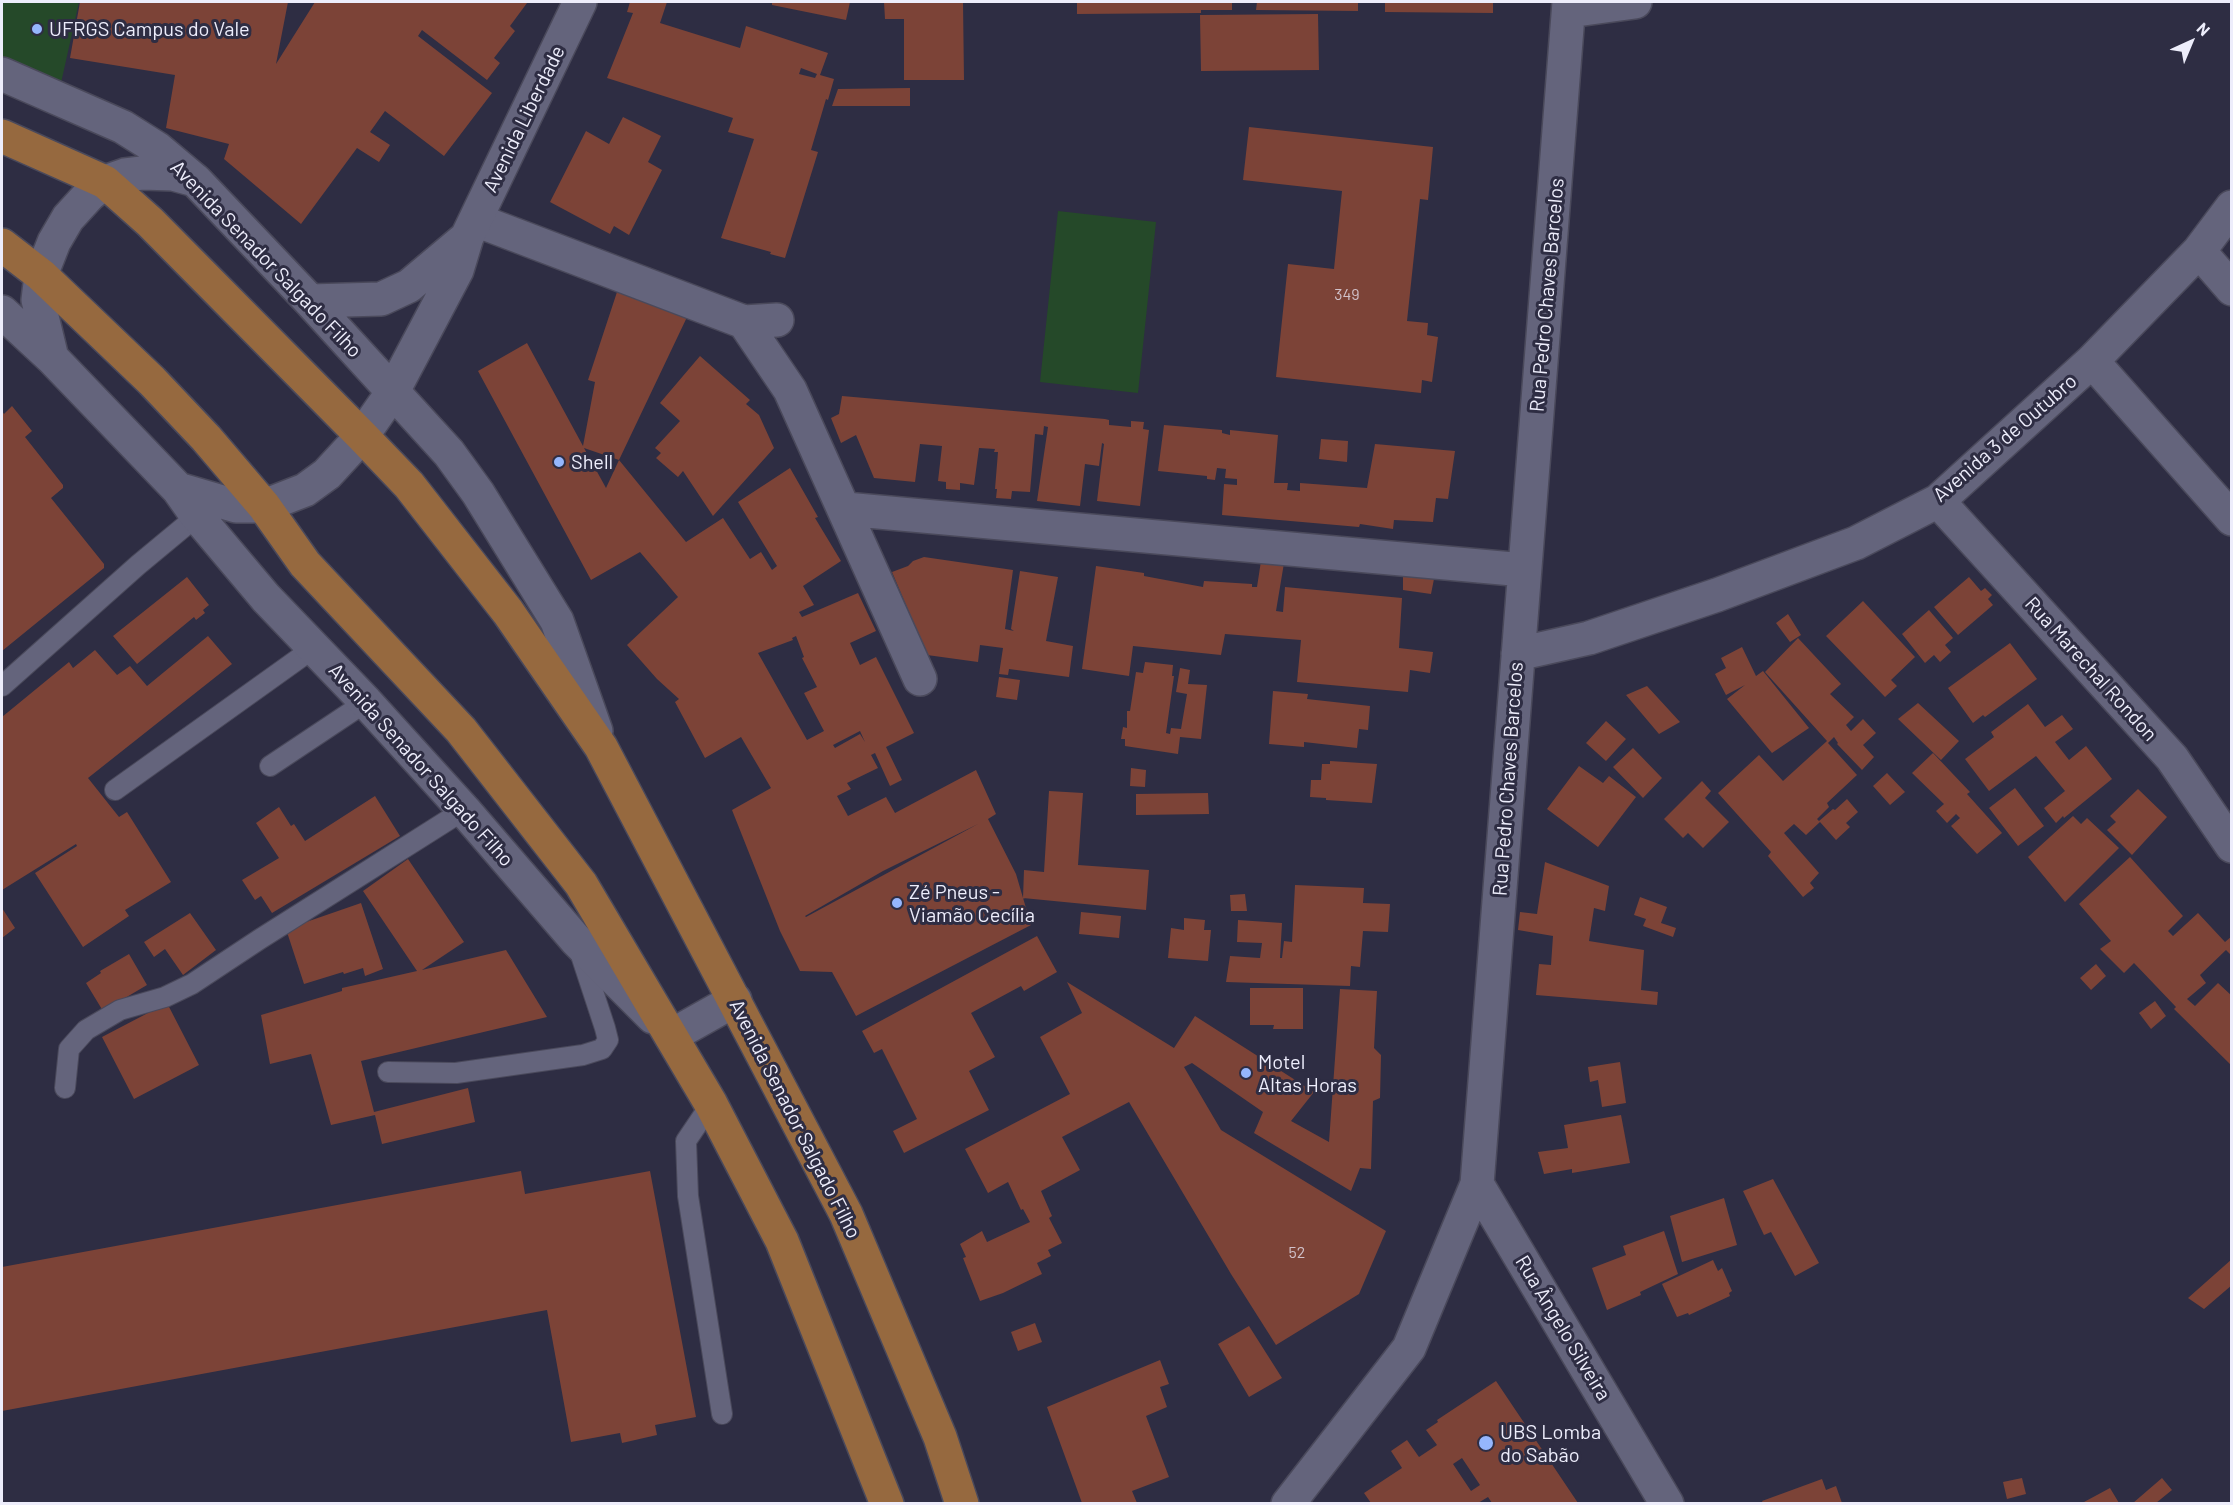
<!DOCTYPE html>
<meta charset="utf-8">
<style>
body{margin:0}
#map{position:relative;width:2233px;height:1505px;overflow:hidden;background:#2e2d43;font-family:Barlow,sans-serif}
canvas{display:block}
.frame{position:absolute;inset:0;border:3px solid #ededfb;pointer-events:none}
.north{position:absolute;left:2161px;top:12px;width:60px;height:60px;-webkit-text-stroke:4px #2e2d43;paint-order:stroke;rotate:44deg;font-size:16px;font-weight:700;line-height:24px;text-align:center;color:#ededfb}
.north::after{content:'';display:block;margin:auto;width:21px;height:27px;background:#ededfb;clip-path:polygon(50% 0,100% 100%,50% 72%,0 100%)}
</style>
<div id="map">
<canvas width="2233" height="1505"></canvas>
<div class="frame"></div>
<div class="north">N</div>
</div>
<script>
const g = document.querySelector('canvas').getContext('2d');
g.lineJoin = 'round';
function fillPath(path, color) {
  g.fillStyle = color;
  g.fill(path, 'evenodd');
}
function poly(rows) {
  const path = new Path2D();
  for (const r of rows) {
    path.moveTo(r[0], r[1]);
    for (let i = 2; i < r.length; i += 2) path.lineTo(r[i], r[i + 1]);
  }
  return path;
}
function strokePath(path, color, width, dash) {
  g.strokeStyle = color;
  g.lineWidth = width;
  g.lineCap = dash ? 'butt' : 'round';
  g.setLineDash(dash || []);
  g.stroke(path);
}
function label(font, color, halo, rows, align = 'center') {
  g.font = font + ' Barlow,sans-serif';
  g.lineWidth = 6;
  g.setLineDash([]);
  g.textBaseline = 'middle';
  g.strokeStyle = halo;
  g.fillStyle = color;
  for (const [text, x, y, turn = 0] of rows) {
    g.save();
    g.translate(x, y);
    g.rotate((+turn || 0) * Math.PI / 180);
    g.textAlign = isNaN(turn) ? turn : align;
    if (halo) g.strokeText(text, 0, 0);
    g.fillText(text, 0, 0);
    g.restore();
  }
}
fillPath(poly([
 [2,2,79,2,61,83,2,57],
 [1058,211,1156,222,1138,393,1040,382]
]), '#254929');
fillPath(poly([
 [80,2,288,2,276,64,315,2,527,3,510,26,515,31,494,58,500,63,487,80,422,30,418,36,492,93,444,156,385,111,370,132,390,145,379,162,357,148,301,224,224,159,229,144,166,128,175,75,70,58],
 [630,2,667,2,660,23,740,48,746,26,828,53,820,75,834,79,828,100,826,99,811,150,818,152,785,258,770,254,771,252,721,238,754,139,728,132,733,118,607,78,633,13,627,12],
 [801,68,817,74,815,78,799,74],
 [772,2,850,2,846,20,772,5],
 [884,2,963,2,964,80,904,80,904,19,885,19],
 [1077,2,1232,2,1232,10,1201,10,1201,13,1077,14],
 [1257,2,1358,2,1358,11,1256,10],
 [1385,2,1493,2,1493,13,1385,12],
 [1318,14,1319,70,1201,71,1200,15],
 [910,88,910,106,832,106,838,89],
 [623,117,661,136,648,162,662,170,629,235,614,226,610,234,550,202,586,131,609,144],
 [1249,127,1433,147,1428,200,1420,199,1407,321,1428,323,1427,335,1438,337,1432,382,1422,380,1421,393,1276,377,1288,264,1334,269,1342,191,1243,180],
 [617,292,688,315,619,460,584,448,606,488,619,460,686,542,723,518,750,559,761,552,772,570,777,566,738,502,790,468,818,517,815,518,841,561,803,586,814,605,799,612,802,617,858,593,876,631,850,643,860,665,876,657,914,733,886,747,902,780,890,786,875,753,871,755,878,768,847,783,851,789,837,796,848,816,886,797,895,813,976,770,996,814,988,819,1016,874,1031,925,856,1016,832,972,800,971,780,931,732,810,771,788,741,737,705,758,675,702,679,699,657,679,627,645,678,597,640,552,591,580,478,371,527,343,583,446,595,382,588,380],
 [796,636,804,657,802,658,817,687,804,693,824,731,807,740,758,653,793,640,792,638],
 [860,731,865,742,860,734,835,748,833,745],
 [978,824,806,917,805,916,883,871],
 [700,356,750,400,746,404,759,415,774,448,713,516,683,471,678,477,656,458,661,453,655,448,680,421,660,403],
 [842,396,1105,419,1109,420,1109,425,1131,427,1131,421,1144,422,1143,429,1149,430,1140,506,1097,501,1104,444,1102,443,1099,466,1085,464,1080,506,1037,501,1048,427,1044,426,1043,435,1035,434,1030,492,1012,491,1011,499,996,498,997,489,995,489,998,452,994,452,995,449,979,448,974,485,960,483,960,490,946,489,946,482,938,481,942,446,920,444,915,482,874,478,856,435,841,443,831,418,839,414],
 [12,406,32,431,25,437,63,485,63,488,51,498,104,564,104,568,2,651,2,411,4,414],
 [1164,425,1222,430,1222,433,1230,435,1230,430,1278,435,1274,483,1288,483,1287,490,1300,491,1300,483,1367,488,1375,444,1455,451,1448,499,1436,498,1433,522,1394,520,1393,529,1360,524,1359,527,1222,515,1224,484,1237,485,1237,479,1225,478,1226,469,1217,468,1215,480,1207,479,1207,476,1158,471],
 [1321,439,1348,441,1347,462,1319,459],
 [924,557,1013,570,1005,629,1014,631,1011,629,1020,571,1058,577,1046,641,1073,646,1069,677,1009,669,1008,675,999,674,1003,648,980,645,978,662,927,655,892,572,908,566,913,561],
 [1261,561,1284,563,1276,611,1283,612,1285,587,1402,598,1399,648,1433,652,1430,673,1410,670,1408,692,1297,682,1301,640,1225,634,1221,655,1133,646,1129,676,1082,669,1096,566,1144,573,1144,576,1203,587,1204,581,1252,584,1252,587,1257,587],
 [1403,572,1435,574,1431,594,1403,590],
 [187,577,209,605,203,610,205,613,196,620,194,617,137,664,113,636],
 [1969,577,1981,591,1985,588,1992,595,1988,599,1993,605,1958,635,1934,607],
 [1863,601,1915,657,1891,680,1897,686,1885,697,1826,636],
 [1929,610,1953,638,1945,645,1951,652,1940,662,1934,655,1925,663,1902,634],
 [1788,614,1801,635,1790,642,1776,623],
 [208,636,232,664,88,778,119,817,127,812,171,882,125,910,129,916,83,947,35,873,77,846,76,844,2,890,2,717,69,662,73,668,95,650,117,675,130,666,147,686],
 [1798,638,1841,684,1830,694,1854,717,1846,725,1851,731,1863,719,1876,733,1863,745,1874,757,1862,770,1837,744,1838,743,1834,737,1828,743,1857,775,1827,803,1829,807,1817,819,1820,822,1819,821,1833,809,1835,810,1847,799,1858,812,1846,823,1850,827,1836,840,1820,822,1806,835,1794,824,1784,833,1819,873,1810,883,1814,888,1803,897,1768,856,1771,852,1718,793,1759,755,1783,781,1827,741,1765,672],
 [2010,643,2037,679,1985,717,1983,715,1973,723,1948,688],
 [1742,647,1756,676,1763,671,1809,728,1772,753,1727,699,1745,685,1726,695,1715,674,1726,668,1721,658],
 [1145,662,1173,665,1172,676,1174,676,1166,733,1170,734,1171,728,1181,729,1187,694,1176,692,1180,668,1190,670,1188,684,1207,685,1201,739,1180,737,1178,754,1125,746,1125,739,1121,739,1123,727,1127,728,1127,711,1130,711,1136,672,1143,673],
 [999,677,1020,680,1017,700,996,697],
 [1647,686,1680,722,1659,734,1626,695],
 [1273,691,1308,694,1307,699,1370,706,1368,730,1359,729,1357,748,1304,742,1304,747,1269,744],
 [1918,703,1959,741,1941,760,1898,719],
 [2028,704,2045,727,2062,715,2073,729,2055,742,2069,760,2086,746,2112,779,2064,818,2063,816,2056,823,2044,808,2065,791,2036,756,1989,791,1965,759,1994,737,1991,732],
 [1606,721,1626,739,1606,761,1586,743],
 [1633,748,1662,778,1643,798,1613,767],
 [1933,753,1970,792,1967,794,2002,833,1977,854,1951,826,1960,818,1956,814,1947,823,1936,811,1944,804,1912,773],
 [1330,761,1377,764,1372,803,1326,800,1326,798,1310,797,1311,780,1321,780,1322,764,1330,764],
 [1579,766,1603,783,1609,776,1636,797,1598,847,1547,809],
 [1131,768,1146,770,1145,787,1130,786],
 [1887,773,1905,792,1890,805,1873,786],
 [1702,781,1711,791,1705,798,1729,822,1703,848,1688,833,1683,838,1664,819],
 [2015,788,2044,826,2018,846,1989,808],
 [2138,789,2167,817,2132,855,2107,830,2116,822,2110,816],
 [1049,791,1083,793,1078,865,1149,870,1146,910,1023,898,1024,870,1044,872],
 [1208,793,1209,814,1136,815,1136,794],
 [375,796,400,836,272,913,261,896,255,900,242,880,279,858,256,823,279,807,291,826,294,824,305,841],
 [2073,816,2081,824,2087,818,2119,848,2065,902,2028,857],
 [2130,857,2183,916,2168,931,2173,936,2198,913,2225,942,2232,936,2232,956,2226,950,2200,975,2206,983,2187,999,2195,1006,2218,983,2232,996,2232,1066,2174,1009,2176,1007,2134,963,2124,973,2100,949,2111,941,2079,904],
 [408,859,464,942,422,970,506,950,547,1017,361,1061,374,1112,468,1088,475,1122,382,1144,375,1115,331,1125,311,1054,270,1064,261,1015,342,991,342,988,417,971,363,891],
 [1545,862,1609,886,1605,911,1594,908,1589,941,1644,950,1641,990,1658,992,1657,1005,1536,995,1539,964,1551,965,1553,936,1518,930,1520,912,1537,914],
 [1295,885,1364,888,1363,903,1390,904,1388,932,1363,931,1360,967,1351,966,1350,986,1226,982,1230,956,1260,958,1262,943,1237,942,1238,920,1282,923,1280,958,1282,958,1284,941,1292,942],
 [1245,894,1247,911,1231,911,1230,895],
 [1640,897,1667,907,1661,923,1676,928,1673,937,1643,926,1646,919,1634,915],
 [361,903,383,969,365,976,363,968,344,974,343,972,304,984,286,929],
 [2,908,15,928,2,938],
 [1081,912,1121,916,1119,938,1079,934],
 [190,913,216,950,183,975,165,949,154,957,144,942],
 [1184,918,1205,920,1204,930,1211,930,1208,961,1168,958,1171,928,1184,930],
 [1037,936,1057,972,1024,991,1021,986,971,1013,995,1057,969,1071,989,1110,904,1153,893,1131,917,1119,882,1049,874,1053,862,1031],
 [129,954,147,985,103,1011,86,983,101,973,100,971],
 [2096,964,2106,976,2091,990,2080,978],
 [1067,982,1174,1048,1195,1016,1314,1092,1291,1121,1329,1142,1340,989,1377,991,1374,1048,1381,1055,1380,1098,1373,1101,1371,1169,1360,1168,1351,1191,1254,1133,1263,1112,1192,1063,1184,1067,1221,1130,1386,1231,1359,1294,1276,1345,1231,1274,1129,1102,1062,1137,1080,1170,1041,1191,1052,1216,1049,1218,1062,1243,1048,1250,1051,1256,1037,1263,1042,1274,1003,1293,980,1301,963,1258,966,1257,960,1244,982,1231,987,1242,1030,1222,1023,1209,1021,1210,1008,1182,988,1193,965,1149,1070,1094,1040,1037,1082,1013],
 [1250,988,1303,988,1303,1029,1273,1029,1274,1025,1250,1025],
 [2155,1001,2166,1016,2151,1029,2139,1013],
 [167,1003,199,1065,134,1099,102,1037],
 [1620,1062,1626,1103,1602,1107,1598,1080,1590,1082,1588,1067],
 [1621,1115,1630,1163,1572,1173,1572,1169,1544,1174,1538,1152,1568,1148,1564,1125],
 [521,1171,525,1194,650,1171,696,1417,655,1425,657,1435,622,1443,620,1433,571,1442,547,1310,2,1411,2,1267],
 [1773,1179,1819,1263,1795,1276,1771,1232,1764,1235,1743,1191],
 [1724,1198,1737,1245,1682,1262,1670,1216],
 [1664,1231,1678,1274,1640,1292,1641,1295,1607,1310,1592,1268,1626,1255,1623,1246],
 [2232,1259,2232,1285,2204,1309,2188,1298],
 [1713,1260,1718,1271,1722,1268,1732,1291,1729,1293,1730,1296,1689,1315,1688,1313,1677,1317,1662,1284],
 [1035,1323,1042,1342,1018,1351,1011,1332],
 [1249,1326,1282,1378,1249,1397,1218,1344],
 [1160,1360,1169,1384,1160,1387,1167,1407,1146,1416,1169,1477,1132,1491,1137,1503,1082,1503,1047,1407],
 [1496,1381,1578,1503,1492,1503,1488,1497,1478,1503,1371,1503,1364,1493,1402,1468,1391,1451,1407,1440,1419,1457,1437,1445,1426,1430,1438,1422,1437,1420],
 [1462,1458,1480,1485,1471,1491,1453,1464],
 [2022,1478,2026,1494,2007,1499,2003,1482],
 [2162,1478,2172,1490,2156,1503,2133,1503],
 [1822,1479,1826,1490,1836,1486,1842,1503,1763,1503,1762,1501],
 [2110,1488,2119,1503,2085,1503,2084,1502]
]), '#7c4337');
const lane = poly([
 [2,686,138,565,197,516],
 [270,766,366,702],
 [115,790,315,647],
 [388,1072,456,1073,583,1055,602,1049,608,1040,605,1028,579,949],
 [65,1088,69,1049,86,1030,120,1010,165,997,192,984,260,939,464,810],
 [711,1104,686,1141,688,1196,722,1414]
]);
const street = poly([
 [1569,11,1635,2],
 [476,220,744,322,777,320],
 [2199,251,2232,289],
 [744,322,790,390,920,679],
 [2092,361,2232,519],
 [1938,501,2172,758,2232,846],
 [845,509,1524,570],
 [1518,654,1589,638,1717,595,1856,543,1938,501,2092,361,2199,251,2232,207],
 [671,1036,735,1000],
 [1477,1184,1667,1504],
 [1288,1504,1409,1348,1477,1184,1569,2]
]);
const secondary = poly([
 [2,74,123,127,158,149,196,181,310,301,449,453,478,493,557,621,596,731],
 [310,301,381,299,409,286,466,238],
 [2,312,52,358,178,489,197,516,266,598,366,702,464,810,576,940,653,1017],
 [52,358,38,300,41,275,54,242,68,218,89,195,105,182,125,175,142,173,173,174,195,180],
 [178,489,236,506,264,506,305,490,327,474,362,436,392,393,457,270,467,237,580,2]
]);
const primary = poly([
 [2,136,105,182,150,222,362,436,409,485,508,612,601,747,846,1214,940,1437,962,1504],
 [2,245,41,275,152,381,206,438,264,506,305,564,461,730,581,884,711,1104,782,1241,887,1504]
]);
strokePath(lane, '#4a495b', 22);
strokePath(street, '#4a495b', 36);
strokePath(secondary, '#4a495b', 36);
strokePath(primary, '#4a495b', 36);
strokePath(lane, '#64647c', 20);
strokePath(street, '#64647c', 33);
strokePath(secondary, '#64647c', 33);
strokePath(primary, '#96693f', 33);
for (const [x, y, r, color] of [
 [37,29,6,"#95b6fd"],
 [559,462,6,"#95b6fd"],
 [897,903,6,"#95b6fd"],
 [1246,1073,6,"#95b6fd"],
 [1486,1443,8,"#95b6fd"]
]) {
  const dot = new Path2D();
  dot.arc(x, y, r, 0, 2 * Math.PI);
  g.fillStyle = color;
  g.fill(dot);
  strokePath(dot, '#2e2d43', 2);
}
label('16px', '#d1c2ca', null, [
 ["349",1347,295],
 ["52",1297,1253]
]);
label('20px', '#ededfb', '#2e2d43', [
 ["UFRGS Campus do Vale",49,29],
 ["Shell",571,462],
 ["Zé Pneus -",909,892],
 ["Viamão Cecília",909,915],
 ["Motel",1258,1062],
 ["Altas Horas",1258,1085],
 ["UBS Lomba",1500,1432],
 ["do Sabão",1500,1455]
], 'left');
label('20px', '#ededfb', '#2e2d43', [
 ["Avenida Liberdade",524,119,-64],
 ["Avenida Senador Salgado Filho",266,259,46],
 ["Rua Pedro Chaves Barcelos",1547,295,-85],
 ["Avenida 3 de Outubro",2005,438,-41],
 ["Rua Marechal Rondon",2091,669,48],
 ["Avenida Senador Salgado Filho",421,765,48],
 ["Rua Pedro Chaves Barcelos",1508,779,-86],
 ["Avenida Senador Salgado Filho",795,1119,63],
 ["Rua Ângelo Silveira",1563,1328,59]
]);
</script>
